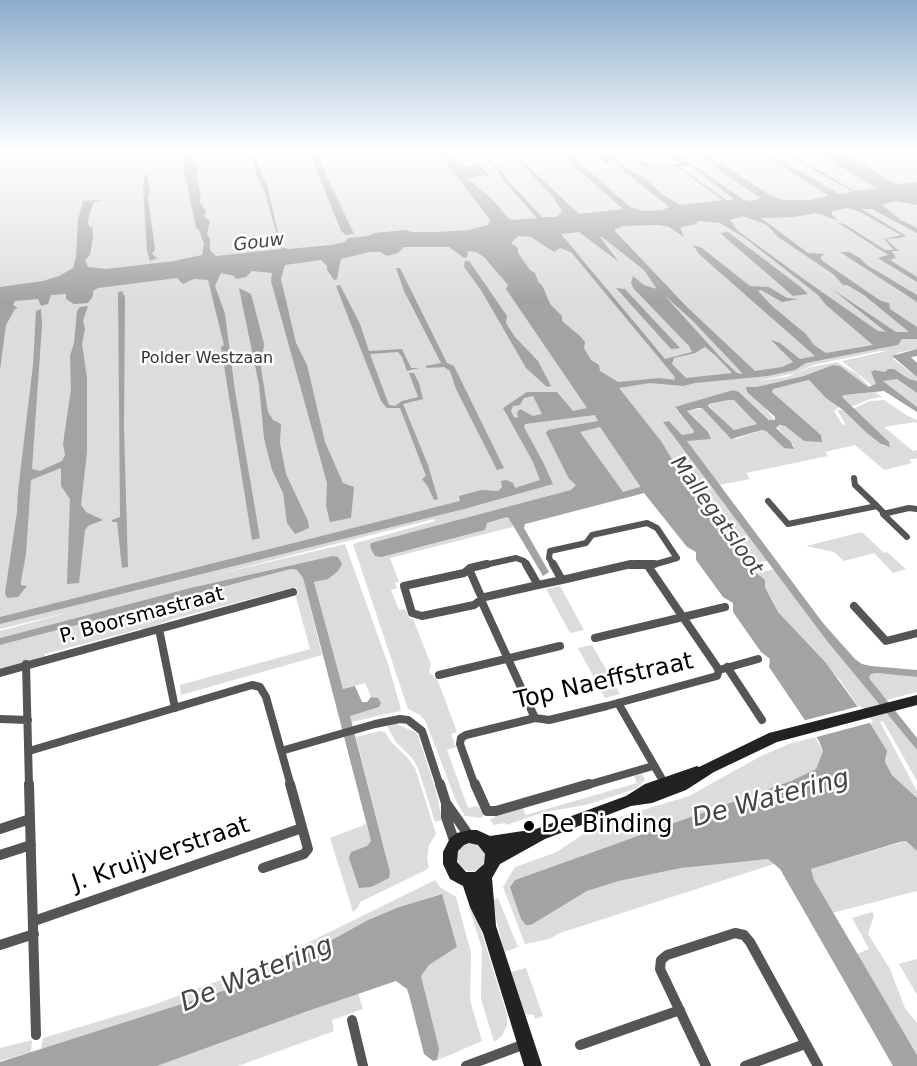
<!DOCTYPE html>
<style>
body{margin:0}
canvas{display:block;background:#fff}
</style>
<canvas width="917" height="1066"></canvas>
<script>
const g = document.querySelector('canvas').getContext('2d');
g.lineJoin = 'round';
function fillPath(path, color) {
  g.fillStyle = color;
  g.fill(path, 'evenodd');
}
function poly(rows) {
  const path = new Path2D();
  for (const r of rows) {
    if (r.length === 3) {
      path.moveTo(r[0] + r[2], r[1]);
      path.arc(r[0], r[1], r[2], 0, 2 * Math.PI);
      continue;
    }
    path.moveTo(r[0], r[1]);
    for (let i = 2; i < r.length; i += 2) path.lineTo(r[i], r[i + 1]);
  }
  return path;
}
function strokePath(path, color, width, dash) {
  g.strokeStyle = color;
  g.lineWidth = width;
  g.lineCap = dash ? 'butt' : 'round';
  g.setLineDash(dash || []);
  g.stroke(path);
}
function label(font, color, halo, rows, align = 'center') {
  g.font = font + ' "DejaVu Sans",sans-serif';
  g.lineWidth = 5;
  g.setLineDash([]);
  g.textBaseline = 'middle';
  g.strokeStyle = halo;
  g.fillStyle = color;
  for (const [text, x, y, turn = 0] of rows) {
    g.save();
    g.translate(x, y);
    g.rotate((+turn || 0) * Math.PI / 180);
    g.textAlign = isNaN(turn) ? turn : align;
    if (halo) g.strokeText(text, 0, 0);
    g.fillText(text, 0, 0);
    g.restore();
  }
}
fillPath(poly([
 [0,152,917,152,917,349,898,353,893,359,917,377,917,381,909,379,894,369,885,372,872,370,876,384,874,387,842,361,887,351,880,351,813,365,796,373,757,381,787,377,811,367,837,362,857,374,870,387,865,386,841,367,833,365,805,376,756,387,746,387,775,420,770,420,739,392,733,390,675,408,694,431,693,433,682,435,669,421,704,477,768,561,759,562,766,571,774,569,776,570,827,641,917,750,917,781,883,721,880,722,917,791,917,798,892,775,885,762,887,758,871,725,840,680,778,612,758,572,745,563,744,558,687,478,645,493,523,524,512,524,513,527,390,558,399,582,395,583,397,588,391,590,399,610,405,609,410,619,413,619,431,664,429,672,438,681,457,732,451,734,456,747,447,750,468,808,477,806,484,813,482,818,465,816,456,801,426,722,420,715,408,709,353,544,435,521,434,519,210,576,345,544,388,664,401,709,400,711,351,722,350,715,379,707,381,703,378,698,371,697,365,683,343,689,314,582,328,578,302,563,190,588,0,638,0,631,74,611,0,629],
 [507,518,487,523,485,530,382,557,370,547,372,543,437,526],
 [886,379,897,379,917,393,917,407,885,383,883,381],
 [809,380,839,407,834,411,842,424,846,425,837,410,843,410,884,446,891,445,853,409,870,401,884,400,906,415,917,420,917,424,915,422,884,427,913,451,917,450,917,458,909,460,912,463,884,470,855,445,825,452,828,456,746,473,750,479,719,485,687,441,698,438,703,440,697,420,687,411,702,408,728,436,736,439,762,430,766,431,784,448,794,446,776,426,785,426,804,441,821,435,772,392,773,389],
 [875,392,882,397,870,399,856,405,850,406,842,398,844,395],
 [729,400,734,400,758,424,734,430,708,405],
 [862,532,884,553,887,552,906,569,893,573,874,553,844,561,834,552,806,546],
 [291,569,297,570,303,578,322,655,181,695,180,685,310,649,295,594,298,594,296,587,173,619,143,630,140,629,45,654,45,656,0,670,0,645],
 [560,586,584,630,570,633,546,589],
 [592,645,620,694,605,698,578,648],
 [877,673,917,677,917,692,886,700,869,678,871,674],
 [396,724,417,733,436,791,442,820,435,822,418,768,412,758,396,742,387,726],
 [380,731,385,732,391,742,407,757,415,768,436,834,429,845,427,858,429,867,426,870,360,902,359,906,353,912,330,838,366,824,371,841,367,846,352,852,390,872,356,737],
 [815,737,823,751,816,769,791,781,515,880,510,887,531,925,587,891,619,881,681,868,747,860,768,859,774,864,560,933,549,939,525,944,503,887,515,867,557,852,589,830,620,817,689,796,761,756,789,744],
 [642,774,645,780,635,789,586,805,545,812,506,825,505,823,494,825,490,820,497,815,523,808,526,815,637,783,634,776],
 [906,841,917,851,917,891,832,913,814,880,811,869],
 [471,857,14],
 [435,880,440,887,456,897,471,953,470,1000,482,1041,450,1055,437,1060,421,976,429,965,457,947,441,894,399,907,368,920,277,970,238,986,41,1049,43,1038,153,1005,269,962],
 [498,898,518,947,504,952,492,900],
 [473,905,507,1015,507,1025,502,1036,494,1042,481,999,482,949,469,907],
 [872,912,874,915,868,934,890,969,905,1008,917,1023,917,1055,857,954,869,949,852,918],
 [917,959,917,995,899,964],
 [526,968,543,1016,535,1019,534,1015,525,1014,511,972],
 [358,993,363,1009,332,1020,334,1031,238,1066,157,1066],
 [32,1040,31,1052,0,1061,0,1048]
]), '#dcdcdc');
fillPath(poly([
 [187,152,194,152,194,164,198,169,196,173,201,197,199,201,206,211,204,217,210,221,207,234,210,240,210,250,216,256,281,249,264,190,256,175,253,157,254,156,267,154,267,152,270,153,269,154,256,156,257,164,267,184,281,247,288,249,331,245,345,242,348,238,368,236,375,233,405,230,412,232,437,232,469,230,488,225,490,220,488,217,438,152,445,152,460,166,477,165,477,161,491,178,485,175,467,178,494,201,508,218,513,220,537,218,503,180,497,169,479,152,488,152,486,154,502,171,508,181,542,217,557,217,562,211,552,196,510,152,524,152,516,155,579,214,623,209,566,159,562,152,572,152,574,155,573,157,630,207,643,211,663,210,669,207,600,152,606,152,621,160,626,168,647,180,662,194,680,205,723,200,675,166,645,167,628,159,636,159,652,166,681,164,667,152,676,152,695,166,678,166,728,201,734,199,692,167,697,167,744,200,752,201,760,198,693,152,704,152,768,194,782,200,809,200,829,196,760,152,767,152,839,194,853,192,781,152,790,154,855,191,876,188,817,152,844,152,894,183,901,184,917,182,917,205,895,201,882,205,901,220,917,228,917,233,872,209,862,209,906,236,900,238,886,239,899,251,892,251,896,258,890,260,917,277,917,282,878,258,888,255,837,222,846,225,885,250,894,250,884,239,901,235,862,213,848,208,832,211,832,215,839,221,816,213,794,217,761,218,808,253,824,254,820,258,824,262,881,301,889,303,890,309,917,327,917,339,902,339,898,345,806,363,795,370,768,376,695,383,683,386,650,383,619,388,661,441,675,464,744,558,745,563,765,580,765,587,778,612,826,663,871,725,887,751,885,762,892,775,917,798,917,851,906,841,900,842,811,869,814,880,917,1055,917,1066,893,1066,780,869,768,859,681,868,619,881,587,891,531,925,526,925,521,919,510,887,515,880,791,781,816,769,823,751,819,741,769,667,770,659,761,652,733,612,733,603,723,597,696,560,696,552,687,547,644,493,525,524,524,528,549,572,543,576,508,517,487,523,485,530,382,557,375,556,370,547,371,543,571,490,576,485,569,479,546,433,548,430,598,421,595,415,525,424,524,427,544,464,553,484,464,509,0,624,0,617,460,501,459,496,481,490,498,491,502,487,501,481,506,480,513,483,515,488,540,480,533,462,503,408,527,392,557,392,573,411,587,408,506,289,508,285,484,257,476,252,468,251,467,257,464,258,449,247,404,247,398,253,387,256,380,252,370,252,341,259,337,279,334,280,327,270,327,266,321,260,285,265,281,279,296,343,307,365,325,442,343,483,354,487,351,518,330,522,326,506,327,483,271,281,272,273,252,271,246,277,236,279,234,276,221,273,215,286,225,314,235,391,260,538,252,540,226,378,221,347,224,345,208,280,194,279,183,284,177,278,98,288,93,291,93,296,88,303,74,304,66,299,66,294,51,295,48,304,41,306,38,299,15,301,13,305,18,308,15,309,6,325,0,370,0,287,43,281,59,276,73,268,76,257,78,220,83,201,103,200,94,202,89,216,88,223,90,228,92,225,93,237,90,255,85,260,88,267,106,269,174,261,202,255,204,244,199,230,196,228,184,170,183,157],
 [743,216,767,225,778,237,833,274,843,285,847,285,864,295,909,332,896,332,832,289,886,332,878,331,805,280,738,231,730,220],
 [699,221,720,223,745,238,818,295,826,305,873,345,826,353,814,345,806,334,772,306,758,291,761,290,782,302,798,299,787,298,769,287,750,286,702,248,693,245,700,255,815,356,800,359,780,343,771,340,793,362,782,367,755,371,686,306,614,230,623,226,657,225,669,227,684,237,680,227,693,225],
 [579,232,619,262,600,237,602,237,644,270,657,289,644,285,633,276,631,283,634,289,689,346,692,352,665,359,561,234],
 [518,236,531,237,554,252,560,248,571,252,674,376,675,380,660,378,618,382,600,371,599,365,591,360,584,348,585,342,580,336,562,321,562,316,550,304,543,287,538,281,535,273,530,270,518,253,518,248,511,243],
 [664,295,693,321,743,374,737,373,722,359],
 [705,347,716,356,732,373,686,378,672,364,674,358,695,353],
 [533,396,542,414,533,416,520,409,517,413,518,418,514,417,511,411,513,406,520,405,524,398],
 [600,427,640,486,640,487,623,492,580,432],
 [309,152,316,152,319,156,327,177,354,234,346,235,341,231],
 [145,174,147,174,150,192,148,198,155,249,152,254,157,258,150,261,147,251,143,186],
 [728,232,802,288,808,294,793,296,720,233],
 [840,252,849,252,860,258,867,265,917,295,917,302],
 [465,261,469,261,472,265,507,316,506,323,515,337,538,361,551,386,547,387,526,368,481,290,464,267],
 [396,268,400,268,447,363,454,366,504,468,497,470,456,389,450,371,444,367,427,368,425,366,441,363,404,291],
 [340,285,360,324,369,351,402,349,411,368,419,368,407,371,402,357,398,352,370,354,389,405,395,406,402,401,418,397,409,373,414,373,419,383,423,399,403,404,428,465,438,499,434,500,428,487,422,479,426,476,400,408,387,408,381,401,336,286],
 [239,288,251,294,255,309,264,344,261,368,268,412,273,420,281,424,280,443,286,474,308,521,309,528,295,534,287,523,283,493,272,470,264,438,259,385],
 [616,288,625,289,680,348,671,349],
 [122,291,125,297,124,427,128,567,122,568,117,522,112,522,112,520,120,517,118,292],
 [88,306,83,321,85,329,82,344,87,378,87,452,81,505,86,512,103,520,88,526,85,530,79,583,67,584,70,499,61,486,61,468,31,480,26,554,21,581,21,585,27,586,18,597,7,598,5,593,17,512,18,491,33,365,36,311,41,309,42,325,32,469,40,471,62,461,65,455,63,444,71,389,70,356,74,343,77,311,80,307],
 [917,349,917,356,911,357,917,363,917,377,892,356],
 [833,365,840,366,868,387,876,384,871,372,874,370,885,372,888,369,894,369,909,379,917,381,917,393,897,379,883,381,917,407,917,412,884,391,844,395,842,397,889,442,890,447,881,444,868,434,843,410,826,398,809,380,773,389,772,392,821,435,822,442,804,441,785,426,779,425,776,428,791,442,794,449,784,448,766,431,762,430,731,439,702,408,698,408,687,411,708,432,711,439,687,441,823,623,855,659,862,664,871,666,917,670,917,677,877,673,871,674,869,678,917,738,917,750,827,641,663,422,669,421,682,435,693,433,694,431,675,407,733,390,739,392,769,420,775,420,775,417,747,392,746,387,756,387,804,376],
 [729,400,734,400,757,424,734,430,708,406,709,404],
 [333,556,338,557,342,564,338,571,328,579,314,582,343,689,355,686,362,702,367,702,371,697,378,698,381,703,379,707,350,716,390,872,389,878,371,887,359,888,349,858,351,852,367,846,371,841,303,578,297,570,291,569,0,645,0,638,190,588],
 [442,894,457,947,429,965,421,976,439,1049,437,1060,433,1061,424,1054,409,995,407,989,396,981,308,1011,157,1066,0,1066,0,1062,238,986,277,970,368,920,399,907]
]), '#a3a3a3');
fillPath(poly([
 [860,706,873,722,813,738,802,721]
]), '#fff');
strokePath(poly([
 [596,152,607,161]
]), '#555', 4);
strokePath(poly([
 [854,478,855,485,877,506],
 [768,501,788,524,877,506,885,514],
 [907,537,883,514,909,508,917,509],
 [480,566,516,558,524,561,527,566],
 [554,566,549,558,550,551,586,543,592,535,647,523,657,528,677,558,649,566],
 [624,566,646,566]
]), '#555', 6);
strokePath(poly([
 [487,564,470,568,464,573,404,586,412,613,422,616,474,605,485,597,538,585],
 [526,564,538,585],
 [553,564,562,580],
 [634,564,654,564],
 [648,566,719,670],
 [469,569,480,594],
 [562,580,631,564],
 [538,585,562,580],
 [481,600,535,718],
 [854,606,886,641,917,633],
 [159,629,175,708],
 [595,638,725,607],
 [26,664,29,786],
 [727,667,762,720],
 [0,673,293,592],
 [439,675,560,646],
 [618,703,666,786],
 [0,719,28,720],
 [29,751,252,685,260,687,266,697,291,786],
 [281,751,375,724,400,719,408,720,422,731,440,786],
 [475,786,460,744,461,738,466,735,535,718,549,720,607,706,717,676,719,670,758,659],
 [584,786,653,766]
]), '#555', 8);
strokePath(poly([
 [29,784,36,1035],
 [440,784,446,803,470,837],
 [475,784,487,811,496,811,589,784],
 [446,803,446,817,455,843],
 [0,829,30,819],
 [0,855,31,845],
 [263,868,304,854,308,849,290,784],
 [34,921,302,828],
 [0,945,34,934],
 [352,1020,363,1066],
 [580,1045,680,1010],
 [466,1066,525,1044],
 [706,1066,660,969,661,960,667,955,735,933,744,935,750,942,818,1066],
 [745,1066,805,1044]
]), '#555', 10);
fillPath(poly([
 [917,695,917,705,777,742,714,772,686,790,652,803,631,806,545,839,500,864,492,878,496,926,542,1066,524,1066,483,933,470,907,463,886,450,879,443,864,443,852,450,838,457,833,469,830,477,830,490,836,536,829,626,796,645,784,697,766,699,767,769,733,917,695],
 [469,843,478,845,485,854,484,864,475,872,466,872,457,862,458,851,464,845,469,843]
]), '#222');
const sky = g.createLinearGradient(0, 0, 0, 302);
sky.addColorStop(0, '#8cadcc');
sky.addColorStop(0.5, '#fff');
sky.addColorStop(1, '#ffffff00');
g.fillStyle = sky;
g.fillRect(0, 0, 917, 302);
for (const [x, y, r, color] of [
 [529,826,6,"#000"]
]) {
  const dot = new Path2D();
  dot.arc(x, y, r, 0, 2 * Math.PI);
  g.fillStyle = color;
  g.fill(dot);
  strokePath(dot, '#fff', 2);
}
label('16px', '#333', '#fff', [
 ["Polder Westzaan",207,359]
]);
label('italic 18px', '#444', '#fff', [
 ["Gouw",259,243,-7]
]);
label('20px', '#000', '#fff', [
 ["P. Boorsmastraat",142,616,-15]
]);
label('italic 21px', '#444', '#fff', [
 ["Mallegatsloot",716,516,54]
]);
label('24px', '#000', '#fff', [
 ["Top Naeffstraat",604,682,-13],
 ["J. Kruijverstraat",161,855,-19]
]);
label('24px', '#000', '#fff', [
 ["De Binding",541,826]
], 'left');
label('italic 26px', '#444', '#fff', [
 ["De Watering",771,799,-15],
 ["De Watering",257,975,-22]
]);
</script>
